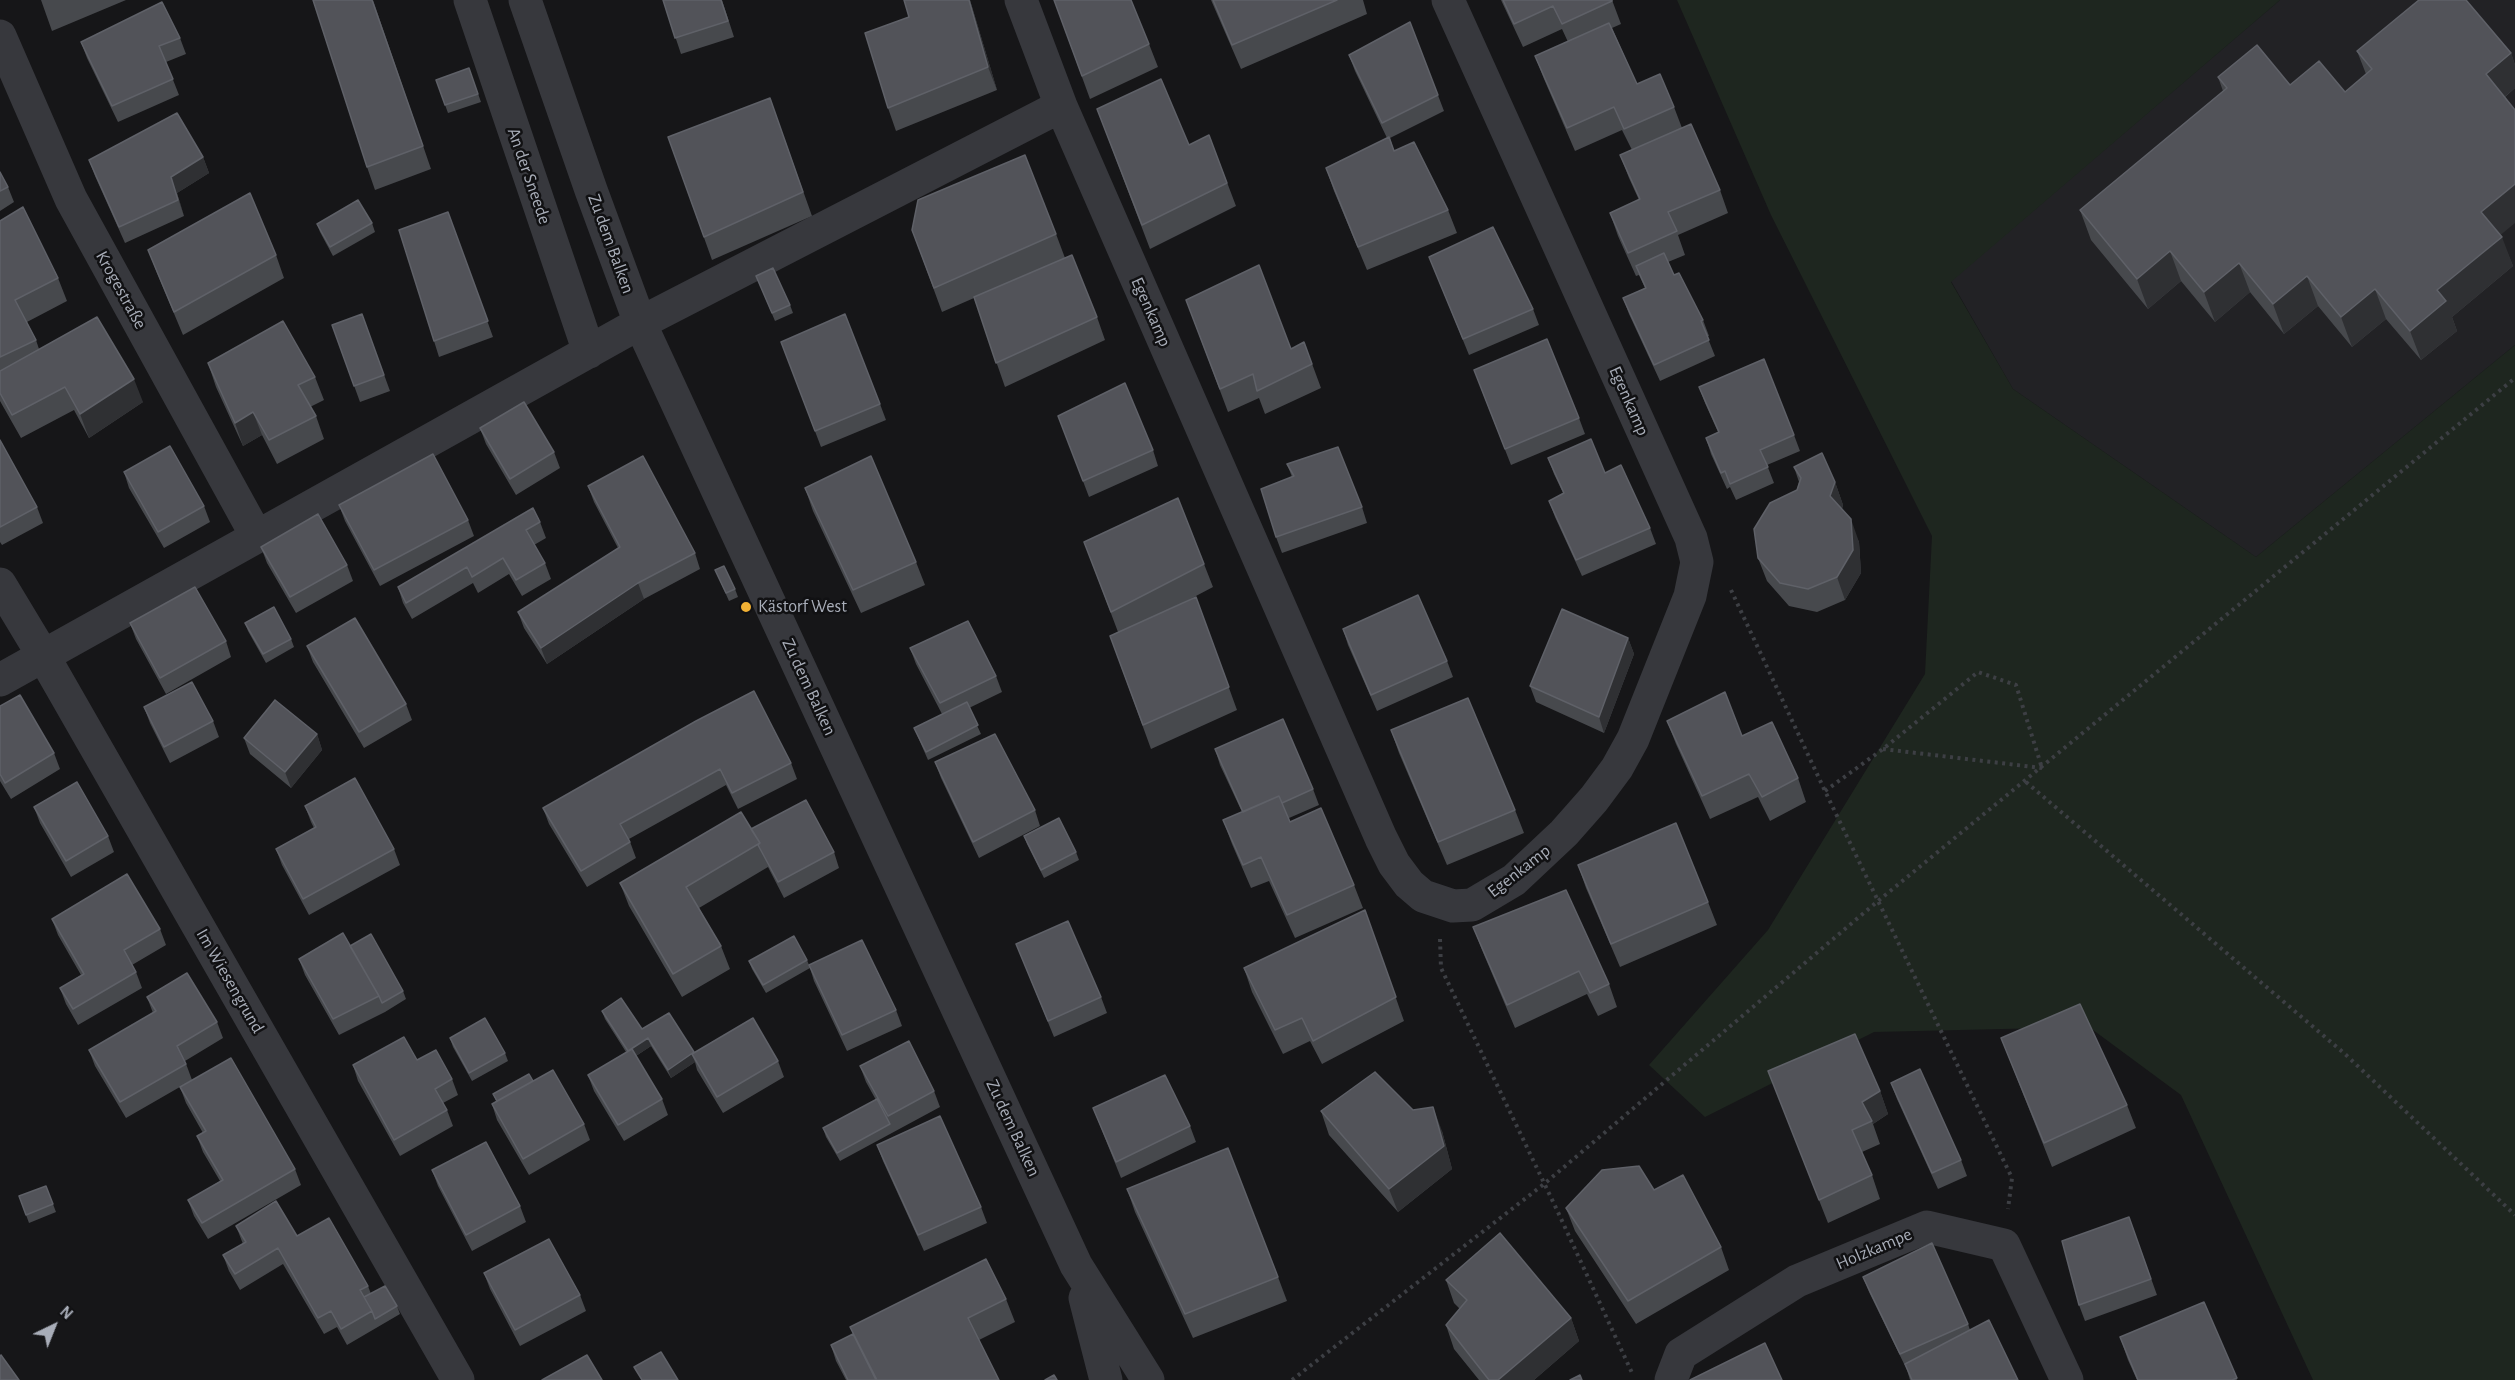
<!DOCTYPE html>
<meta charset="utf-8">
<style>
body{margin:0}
#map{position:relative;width:2515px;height:1380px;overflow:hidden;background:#161618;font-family:"Alegreya Sans",sans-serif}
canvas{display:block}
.north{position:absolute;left:24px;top:1296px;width:60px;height:60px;-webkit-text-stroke:4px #111113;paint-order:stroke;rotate:43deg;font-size:16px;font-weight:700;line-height:24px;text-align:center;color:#a8adb8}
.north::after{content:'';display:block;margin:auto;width:21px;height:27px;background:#a8adb8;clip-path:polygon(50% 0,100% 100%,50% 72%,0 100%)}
</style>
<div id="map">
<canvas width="2515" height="1380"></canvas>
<div class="north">N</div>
</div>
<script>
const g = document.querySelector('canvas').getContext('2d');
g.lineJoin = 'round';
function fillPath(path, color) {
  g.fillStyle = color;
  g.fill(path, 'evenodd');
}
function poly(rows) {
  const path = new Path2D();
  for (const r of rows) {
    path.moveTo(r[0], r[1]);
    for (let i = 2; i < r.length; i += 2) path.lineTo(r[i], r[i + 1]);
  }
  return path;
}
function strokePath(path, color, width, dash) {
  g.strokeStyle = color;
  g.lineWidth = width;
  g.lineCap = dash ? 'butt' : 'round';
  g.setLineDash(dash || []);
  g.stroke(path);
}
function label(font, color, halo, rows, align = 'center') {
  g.font = font + ' "Alegreya Sans",sans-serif';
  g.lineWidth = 5;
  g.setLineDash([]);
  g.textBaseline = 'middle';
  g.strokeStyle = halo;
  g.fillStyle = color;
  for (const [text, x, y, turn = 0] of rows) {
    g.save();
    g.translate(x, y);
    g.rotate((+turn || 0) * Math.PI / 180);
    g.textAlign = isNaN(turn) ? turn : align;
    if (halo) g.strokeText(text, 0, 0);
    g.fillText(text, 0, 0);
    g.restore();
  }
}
fillPath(poly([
 [2280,0,2515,0,2515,345,2256,557,2013,389,1951,281]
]), '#222225');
fillPath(poly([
 [1677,0,2280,0,1951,282,2013,389,2256,557,2515,345,2515,1380,2313,1380,2181,1095,2089,1027,1874,1032,1705,1117,1649,1065,1768,930,1925,674,1932,536,1771,215]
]), '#1e261f');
strokePath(poly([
 [1731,590,1825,791,2012,1178,2008,1209],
 [1883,749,2042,768],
 [2026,782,2345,1054,2515,1215],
 [1825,791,1883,749,1978,672,2016,685,2042,768],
 [1440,939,1441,968,1557,1210,1633,1375],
 [1292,1380,1544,1184,1878,901,2515,378]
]), '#3d3f44', 4, [3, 4.5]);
strokePath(poly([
 [470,0,589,352],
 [525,0,591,190,640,323,1076,1265,1148,1380],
 [1021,0,1061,106,1381,838,1394,864,1409,884,1423,896,1453,906,1472,905,1514,880,1564,833,1594,799,1617,768,1633,739,1690,596,1697,562,1691,538,1448,0],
 [0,36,71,199,257,537],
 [0,584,44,657,458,1380],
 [0,680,640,323,1061,106],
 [1085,1298,1106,1380],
 [1671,1380,1681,1354,1797,1281,1927,1227,2004,1245,2067,1380]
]), '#37383d', 33);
fillPath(poly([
 [41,0,126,0,52,31],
 [373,0,431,169,375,190,367,167],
 [663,0,722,0,734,37,681,54],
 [970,0,997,90,896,131,888,108,909,17],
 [1054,0,1149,44,1158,67,1090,99],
 [1211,0,1363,0,1367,14,1241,69],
 [1501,0,1612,0,1621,24,1612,28,1637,84,1674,107,1682,128,1720,190,1728,213,1678,235,1685,255,1668,262,1674,275,1703,320,1709,336,1707,336,1715,356,1660,381,1629,314,1623,298,1645,288,1639,275,1636,276,1618,236,1610,213,1639,200,1629,178,1620,155,1632,150,1622,130,1575,151,1544,79,1535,56,1568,42,1562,29,1523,47],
 [1410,22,1444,111,1390,138,1394,151,1448,210,1457,233,1367,270,1334,191,1326,168,1387,138,1355,71,1349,55],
 [180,38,186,54,166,62,179,95,118,122,87,58,81,42],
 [2357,51,2511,53,2515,65,2515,88,2505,97,2500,235,2513,266,2452,317,2457,331,2421,360,2386,319,2352,347,2318,306,2284,334,2250,292,2215,322,2181,281,2148,309,2091,240,2080,210,2223,91,2218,77,2345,92,2366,74],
 [469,68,481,102,448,113,436,80],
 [770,98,812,216,712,260,668,137],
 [1097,109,1189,145,1209,135,1236,206,1150,249],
 [203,157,209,173,177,193,184,216,125,243,95,176,89,160],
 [0,172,8,187,14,202,0,211],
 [448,212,493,337,439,357,434,341],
 [0,221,58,278,67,301,27,322,36,340,39,349,143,402,89,438,74,410,21,438,0,401],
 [372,223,375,232,333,256,320,232,317,224],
 [912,230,1056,234,1065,258,1097,317,1105,340,1005,387,974,298,942,312],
 [148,250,276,255,284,278,183,335,157,273],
 [1429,257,1533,309,1539,325,1469,355],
 [756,276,790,305,793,313,775,321],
 [1186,300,1291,349,1304,342,1321,388,1265,414,1259,398,1228,412],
 [362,314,390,391,360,402,332,325],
 [781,342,880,404,886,420,821,447],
 [208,363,315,377,324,400,310,407,316,416,324,439,277,464,262,435,243,446,216,387],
 [1480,386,1579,418,1585,434,1511,465],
 [1699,387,1794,435,1800,451,1767,465,1774,483,1736,500,1730,487,1727,489,1711,454,1706,438,1718,432,1705,403],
 [480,428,554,452,560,468,516,495,486,444],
 [1064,431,1153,450,1158,466,1089,497],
 [0,440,37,507,43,523,2,545,0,542],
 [1548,458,1605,473,1650,528,1656,544,1582,576,1555,517,1549,501,1563,493,1554,474],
 [1287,464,1362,507,1367,523,1282,553,1276,537,1292,477],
 [1794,467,1835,482,1843,505,1842,509,1859,542,1861,573,1845,600,1817,612,1789,606,1767,581,1758,558,1797,490,1799,482],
 [124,472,204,506,210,522,164,548,129,488],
 [588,486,695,553,700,569,644,599,547,664,524,628,518,612,618,548,594,502],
 [805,488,916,562,925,585,861,613,813,511],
 [339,505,468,520,474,536,380,586,345,521],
 [540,522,546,538,534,545,545,563,551,579,522,596,509,574,478,593,473,583,412,619,403,603,398,587],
 [1084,542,1204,564,1213,587,1177,606,1196,597,1237,710,1151,749,1110,636,1118,632],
 [261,547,347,565,353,581,296,613,267,563],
 [715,570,735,589,738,597,729,601],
 [130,623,226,641,231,657,166,694,136,639],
 [245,623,291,639,294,647,266,663,248,631],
 [1343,629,1447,661,1453,677,1377,711,1348,645],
 [1628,638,1634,654,1604,733,1536,702,1530,686],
 [307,646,406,704,412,720,364,748,313,662],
 [910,648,996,676,1002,692,969,708,981,734,928,760,914,728,942,714,916,664],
 [0,706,54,753,60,769,11,799,0,781],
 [144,707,213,721,219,737,170,763,150,723],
 [696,721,791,763,797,779,738,809,726,785,629,839,636,858,587,887,549,824,543,808],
 [1667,721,1742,736,1798,778,1806,802,1770,821,1758,797,1710,819,1676,744],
 [1391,730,1515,810,1524,833,1447,865,1399,753],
 [317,734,322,750,291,788,250,754,244,738],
 [1215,749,1313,789,1319,805,1289,818,1290,822,1354,885,1363,908,1295,938,1269,881,1251,888,1232,844,1223,820,1242,812,1220,765],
 [935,762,1035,810,1040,826,979,858,941,778],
 [305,806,394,849,400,865,309,915,282,865,276,849,314,828,311,822],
 [34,807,108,836,114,852,71,877,40,823],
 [751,829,834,852,839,868,784,898,768,867,699,908,721,946,730,969,682,997,629,906,620,883],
 [1024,836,1076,852,1079,860,1044,878,1027,844],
 [1578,865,1708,902,1717,925,1620,967,1586,888],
 [1365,910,1404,1021,1322,1064,1310,1041,1283,1054,1252,992,1244,968],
 [52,919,160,929,166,945,132,965,136,972,142,988,78,1025,66,1004,60,988,81,975,58,935],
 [1473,927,1609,984,1617,1007,1598,1016,1587,994,1515,1028,1482,950],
 [1016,944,1101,997,1107,1013,1054,1037],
 [350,946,403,991,406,999,385,1012,339,1035,305,975,299,959],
 [807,960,809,965,896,1010,902,1026,847,1051,814,981,810,968,766,993,752,969,749,961],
 [147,997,217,1022,223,1038,185,1061,192,1080,126,1118,95,1066,89,1050,153,1013],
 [602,1011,694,1052,778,1061,784,1077,723,1113,697,1070,695,1062,671,1078,651,1046,636,1056,662,1099,668,1115,624,1141,594,1091,588,1075,626,1052,605,1019],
 [450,1038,505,1053,508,1061,472,1081,453,1047],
 [2001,1038,2127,1105,2136,1128,2052,1167],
 [417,1060,452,1079,458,1095,443,1103,447,1110,453,1126,400,1156,358,1081,353,1065],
 [860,1066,934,1091,940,1107,840,1161,826,1137,823,1128,876,1100,866,1082],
 [1768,1071,1880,1091,1888,1114,1873,1124,1880,1144,1862,1152,1872,1175,1880,1199,1828,1223],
 [533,1081,584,1124,590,1140,529,1175,497,1120,492,1104,496,1101,493,1094],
 [1891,1083,1961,1160,1967,1176,1938,1189,1897,1099],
 [180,1087,295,1169,301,1185,208,1239,194,1216,188,1200,220,1181,203,1152,197,1136,203,1133,186,1103],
 [1093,1108,1190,1126,1196,1142,1121,1178],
 [1413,1110,1442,1131,1452,1169,1398,1212,1329,1135,1321,1111],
 [877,1145,981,1207,987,1223,924,1251,883,1161],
 [432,1170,520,1206,526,1222,472,1251,438,1186],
 [46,1186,56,1212,29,1223,19,1196],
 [1127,1189,1278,1277,1287,1301,1193,1338,1135,1212],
 [1654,1190,1721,1247,1729,1270,1636,1324,1575,1231,1566,1208],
 [2129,1217,2157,1295,2085,1321,2079,1305],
 [236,1226,297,1236,368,1286,371,1294,397,1306,400,1314,347,1345,337,1327,324,1334,283,1264,240,1290,229,1271,223,1255,243,1244],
 [484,1273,580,1295,586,1311,520,1346,490,1289],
 [1863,1277,1968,1324,1970,1330,2018,1380,1910,1380,1907,1370,1869,1292],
 [1446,1280,1571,1318,1579,1341,1534,1380,1479,1380,1454,1349,1446,1325,1460,1309,1454,1303],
 [1006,1299,1015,1322,979,1340,999,1380,846,1380,836,1361,831,1345,853,1334,850,1327],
 [2204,1302,2237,1380,2137,1380,2128,1360,2120,1337]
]), '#47494d');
fillPath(poly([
 [969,0,970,0,997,90,988,67],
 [2511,53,2515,65,2515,88,2496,104,2486,74],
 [203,157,209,173,177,193,184,216,171,177],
 [2515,184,2515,223,2492,242,2481,212],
 [2502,237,2513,266,2452,317,2457,331,2421,360,2410,331,2437,290],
 [2170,251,2181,281,2148,309,2137,279],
 [2239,263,2250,292,2215,322,2204,292],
 [2307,276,2318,306,2284,334,2273,304],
 [2375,289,2386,319,2352,347,2341,317],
 [134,379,143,402,89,438,80,414],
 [253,412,262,435,243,446,235,423],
 [1835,482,1843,505,1838,519,1830,496],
 [1851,519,1859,542,1861,573,1845,600,1837,577],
 [638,583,644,599,547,664,541,648],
 [1628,638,1634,654,1604,733,1599,717],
 [317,734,322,750,291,788,285,772],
 [648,1038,651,1046,631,1059,628,1051],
 [692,1054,695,1062,671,1078,668,1070],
 [1880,1091,1888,1114,1873,1124,1862,1102],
 [1433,1107,1442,1131,1452,1169,1398,1212,1389,1189],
 [1571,1318,1579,1341,1534,1380,1498,1380]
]), '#2f3033');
const building = poly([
 [313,0,372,0,423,146,367,167,313,0],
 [663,0,721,0,728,21,675,38,663,0],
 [904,0,969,0,988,67,888,108,865,33,909,17,904,0],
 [1054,0,1131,0,1149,44,1082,76,1054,0],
 [1213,0,1337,0,1232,45,1213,0],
 [1503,0,1612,0,1612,1,1562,24,1553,6,1514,24,1503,0],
 [2419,0,2466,0,2511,53,2486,74,2515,110,2515,184,2481,212,2502,237,2437,290,2446,301,2410,331,2375,289,2341,317,2307,276,2273,304,2239,263,2204,292,2170,251,2137,279,2080,210,2227,88,2218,77,2257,45,2290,85,2319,61,2345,92,2372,69,2357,51,2419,0],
 [162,2,180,38,159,46,173,79,112,106,81,42,162,2],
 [1410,22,1438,95,1382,123,1349,55,1410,22],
 [1609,23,1637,84,1660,74,1674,107,1624,129,1614,107,1567,128,1535,56,1609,23],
 [469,68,478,94,445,105,436,80,469,68],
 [1161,79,1189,145,1209,135,1227,183,1142,225,1097,109,1161,79],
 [770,98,803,192,704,237,668,137,770,98],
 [177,113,203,157,171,177,178,200,119,227,89,160,177,113],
 [1691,124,1720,190,1668,212,1677,231,1628,253,1610,213,1640,199,1620,155,1691,124],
 [1389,137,1394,151,1414,142,1448,210,1358,247,1326,168,1389,137],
 [1025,155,1056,234,934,288,912,230,918,200,1025,155],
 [0,172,8,187,0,191,0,172],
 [250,193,276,255,174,312,148,250,250,193],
 [358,200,372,223,330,247,317,224,358,200],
 [23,207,58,278,15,300,36,340,0,357,0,221,23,207],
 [448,212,488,321,434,341,399,230,448,212],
 [1493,227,1533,309,1463,339,1429,257,1493,227],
 [1664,253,1674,275,1679,273,1703,320,1701,321,1709,340,1654,365,1623,298,1646,288,1636,266,1664,253],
 [1072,255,1097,317,996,363,974,297,1072,255],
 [1259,265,1291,349,1304,342,1312,364,1257,391,1253,374,1220,389,1186,300,1259,265],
 [773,268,790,305,772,313,756,276,773,268],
 [362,314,384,375,354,386,332,325,362,314],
 [845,314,880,404,815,431,781,342,845,314],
 [97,317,134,379,80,414,65,387,12,415,0,393,0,371,97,317],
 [283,321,315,377,298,385,316,416,269,440,253,412,235,423,208,363,283,321],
 [1547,339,1579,418,1505,449,1474,370,1547,339],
 [1764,359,1794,435,1760,450,1768,467,1730,484,1725,471,1721,473,1706,438,1719,432,1699,387,1764,359],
 [1125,383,1153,450,1083,481,1058,416,1125,383],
 [524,402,554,452,510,479,480,428,524,402],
 [1591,439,1605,473,1621,465,1650,528,1576,560,1549,501,1564,493,1548,458,1591,439],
 [0,440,37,507,0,527,0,440],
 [170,446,204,506,158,532,124,472,170,446],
 [1338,447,1362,507,1276,537,1261,489,1294,476,1287,464,1338,447],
 [1822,453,1835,482,1830,496,1851,519,1853,550,1837,577,1808,589,1780,583,1758,558,1754,529,1770,503,1797,490,1801,478,1794,467,1822,453],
 [433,454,468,520,374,570,339,505,433,454],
 [643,456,695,553,638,583,541,648,518,612,620,547,588,486,643,456],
 [871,456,916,562,853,590,805,488,871,456],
 [1178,498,1204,564,1111,612,1084,542,1178,498],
 [533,508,540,522,526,530,545,563,516,580,503,558,472,577,467,567,406,603,398,587,533,508],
 [318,514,347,565,290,597,261,547,318,514],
 [724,566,735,589,726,593,715,570,724,566],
 [195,587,226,641,160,678,130,623,195,587],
 [1418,595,1447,661,1371,695,1343,629,1418,595],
 [1196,597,1229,687,1143,725,1110,636,1196,597],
 [274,607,291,639,263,654,245,623,274,607],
 [1562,609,1628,638,1599,717,1530,686,1562,609],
 [355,618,406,704,359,732,307,646,355,618],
 [968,621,996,676,940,703,910,648,968,621],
 [192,682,213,721,164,747,144,707,192,682],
 [754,691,791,763,732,793,720,769,620,824,630,842,581,871,543,808,696,721,754,691],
 [1725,692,1742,736,1772,722,1798,778,1762,797,1749,774,1702,796,1667,721,1725,692],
 [20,695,54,753,5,783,0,774,0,706,20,695],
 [1468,698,1515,810,1438,842,1391,730,1468,698],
 [275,700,317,734,285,772,244,738,275,700],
 [967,702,978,725,926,752,914,728,967,702],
 [1283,719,1313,789,1282,803,1279,796,1243,812,1215,749,1283,719],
 [995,734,1035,810,973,842,935,762,995,734],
 [355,778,394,849,303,899,276,849,316,827,305,806,355,778],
 [77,782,108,836,66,861,34,807,77,782],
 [1279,796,1290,822,1321,808,1354,885,1287,915,1261,857,1243,865,1223,820,1279,796],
 [806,800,834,852,778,882,758,845,760,843,751,829,806,800],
 [741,812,760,843,686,887,721,946,673,974,620,883,741,812],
 [1059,818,1076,852,1041,870,1024,836,1059,818],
 [1676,823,1708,902,1611,944,1578,865,1676,823],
 [127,874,160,929,124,950,136,972,73,1009,60,988,84,974,52,919,127,874],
 [1566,890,1609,984,1590,993,1579,971,1507,1005,1473,927,1566,890],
 [1365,910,1396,997,1313,1041,1302,1018,1275,1030,1244,968,1365,910],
 [1068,921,1101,997,1048,1021,1016,944,1068,921],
 [343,933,379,996,333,1019,299,959,343,933],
 [371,934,403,991,382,1003,379,996,350,946,371,934],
 [794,936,807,960,763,985,749,961,794,936],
 [862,940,896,1010,842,1035,809,965,862,940],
 [187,973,217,1022,177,1046,186,1064,120,1102,89,1050,156,1011,147,997,187,973],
 [621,998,642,1029,669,1013,694,1052,668,1070,648,1038,628,1051,602,1011,621,998],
 [2080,1004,2127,1105,2044,1143,2001,1038,2080,1004],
 [485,1018,505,1053,469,1073,450,1038,485,1018],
 [753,1018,778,1061,717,1097,692,1054,753,1018],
 [1855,1034,1880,1091,1862,1102,1872,1121,1852,1130,1872,1175,1819,1200,1768,1071,1855,1034],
 [404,1037,417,1060,436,1050,452,1079,435,1089,447,1110,394,1140,353,1065,404,1037],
 [909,1041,934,1091,888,1116,860,1066,909,1041],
 [632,1049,662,1099,618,1125,588,1075,632,1049],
 [231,1058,295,1169,202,1223,188,1200,223,1180,197,1136,206,1131,180,1087,231,1058],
 [1920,1069,1961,1160,1932,1173,1891,1083,1920,1069],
 [553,1070,584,1124,523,1159,492,1104,553,1070],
 [1375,1072,1413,1110,1433,1107,1444,1146,1389,1189,1321,1111,1375,1072],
 [529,1074,533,1081,497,1101,493,1094,529,1074],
 [1165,1075,1190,1126,1116,1162,1093,1108,1165,1075],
 [877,1099,890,1124,837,1153,823,1128,877,1099],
 [940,1116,981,1207,918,1235,877,1145,940,1116],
 [486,1142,520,1206,466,1235,432,1170,486,1142],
 [1228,1148,1278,1277,1185,1314,1127,1189,1228,1148],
 [1639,1166,1654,1190,1683,1175,1721,1247,1628,1301,1566,1208,1602,1170,1639,1166],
 [46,1186,53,1204,26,1215,19,1196,46,1186],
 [276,1201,297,1236,329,1218,368,1286,360,1290,372,1311,341,1329,331,1311,318,1318,278,1248,235,1274,223,1255,246,1242,236,1226,276,1201],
 [2129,1217,2151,1279,2079,1305,2062,1241,2129,1217],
 [1500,1233,1571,1318,1498,1380,1489,1380,1446,1325,1467,1300,1446,1280,1500,1233],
 [549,1239,580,1295,515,1330,484,1273,549,1239],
 [1932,1243,1968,1324,1900,1354,1863,1277,1932,1243],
 [986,1259,1006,1299,968,1318,999,1380,877,1380,850,1327,986,1259],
 [385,1286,397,1306,375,1319,372,1311,364,1297,385,1286],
 [2204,1302,2237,1378,2232,1380,2138,1380,2120,1337,2204,1302],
 [1989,1320,2018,1380,1912,1380,1905,1364,1989,1320],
 [853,1334,876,1380,848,1380,831,1345,853,1334],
 [1765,1343,1782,1380,1690,1380,1765,1343],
 [661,1352,678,1380,642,1380,634,1367,661,1352],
 [1,1355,19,1380,0,1380,0,1356,1,1355],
 [587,1355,602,1380,542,1380,587,1355],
 [1054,1375,1057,1380,1045,1380,1054,1375],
 [1580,1375,1582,1380,1570,1380,1580,1375]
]);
fillPath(building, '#525359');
strokePath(building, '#5f6168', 1.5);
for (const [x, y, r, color] of [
 [746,607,6,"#f2b134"]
]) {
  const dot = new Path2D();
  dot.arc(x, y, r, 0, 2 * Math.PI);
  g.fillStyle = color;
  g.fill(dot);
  strokePath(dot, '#111113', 2);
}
label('18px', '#a8adb8', '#111113', [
 ["An der Sneede",529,176,71],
 ["Zu dem Balken",611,244,70],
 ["Krogestraße",121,290,61],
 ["Egenkamp",1151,312,66],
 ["Egenkamp",1629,401,66],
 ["Zu dem Balken",809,687,65],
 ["Egenkamp",1519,871,-38],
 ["Im Wiesengrund",230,981,60],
 ["Zu dem Balken",1013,1128,65],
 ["Holzkampe",1874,1249,-23]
]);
label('18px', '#a8adb8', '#111113', [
 ["Kästorf West",758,607]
], 'left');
</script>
